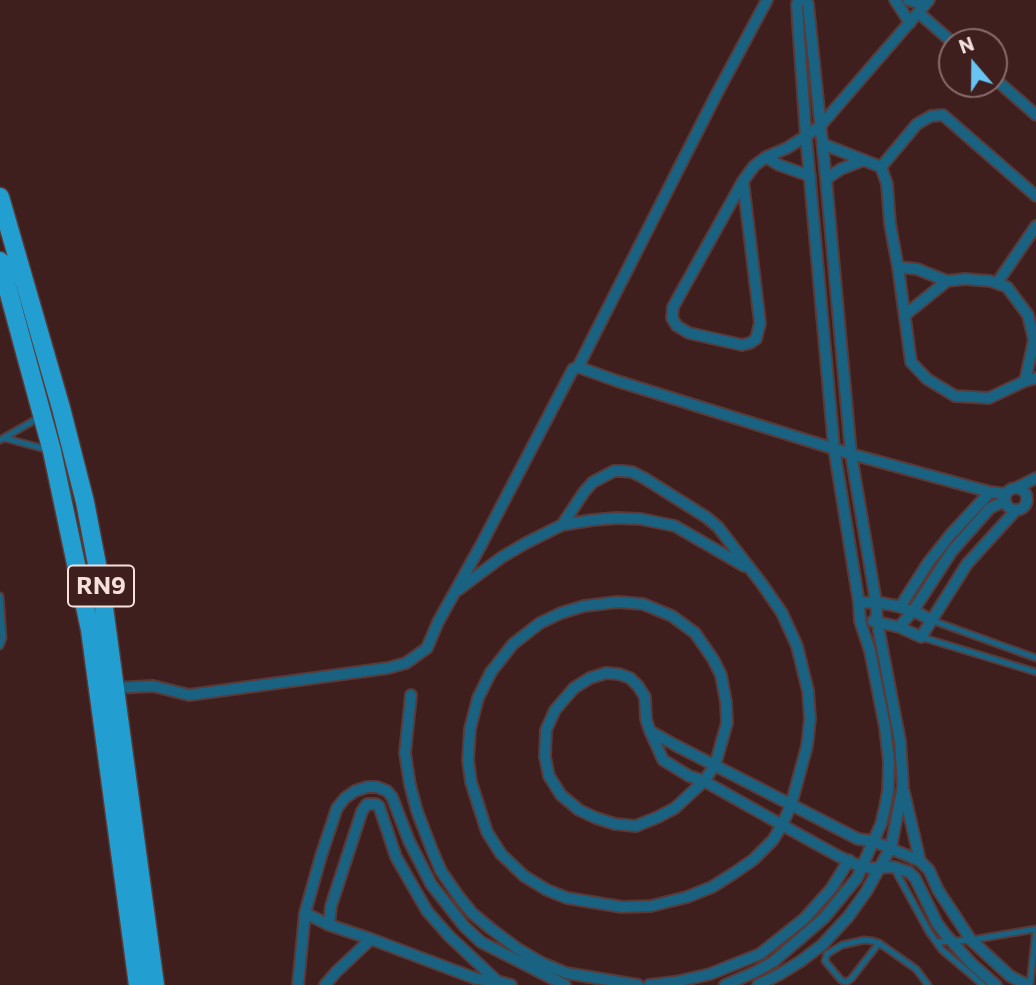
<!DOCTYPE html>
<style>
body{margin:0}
#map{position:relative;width:1036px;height:985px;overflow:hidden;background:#3e1f1e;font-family:Commissioner,sans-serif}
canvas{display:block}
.north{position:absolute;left:938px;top:28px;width:70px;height:70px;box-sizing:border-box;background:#3e1f1e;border:2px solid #886c6b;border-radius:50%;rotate:340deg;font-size:19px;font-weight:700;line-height:28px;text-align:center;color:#f6e0de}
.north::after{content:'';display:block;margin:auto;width:24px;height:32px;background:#68c4f0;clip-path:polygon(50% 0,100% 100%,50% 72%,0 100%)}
</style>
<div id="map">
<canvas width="1036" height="985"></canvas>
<div class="north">N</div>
</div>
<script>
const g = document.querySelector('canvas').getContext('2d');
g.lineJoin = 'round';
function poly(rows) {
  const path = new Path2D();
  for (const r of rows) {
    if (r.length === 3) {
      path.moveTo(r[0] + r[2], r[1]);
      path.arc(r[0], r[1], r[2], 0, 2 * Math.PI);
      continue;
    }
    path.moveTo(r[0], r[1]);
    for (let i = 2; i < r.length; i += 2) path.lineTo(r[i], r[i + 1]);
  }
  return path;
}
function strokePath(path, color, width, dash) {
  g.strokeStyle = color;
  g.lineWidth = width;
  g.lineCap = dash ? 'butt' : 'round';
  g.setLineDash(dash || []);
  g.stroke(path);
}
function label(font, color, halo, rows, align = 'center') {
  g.font = font + ' Commissioner,sans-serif';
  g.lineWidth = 6;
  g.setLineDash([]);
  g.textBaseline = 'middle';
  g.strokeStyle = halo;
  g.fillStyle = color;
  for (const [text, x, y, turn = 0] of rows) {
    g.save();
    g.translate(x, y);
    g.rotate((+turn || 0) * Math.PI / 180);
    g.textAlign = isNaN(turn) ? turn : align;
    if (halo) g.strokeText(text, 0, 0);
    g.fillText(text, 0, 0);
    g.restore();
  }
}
const service = poly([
 [4,438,49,450],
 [0,440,40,417],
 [0,596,3,638,0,646],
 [931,620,1036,658],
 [921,637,1036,672],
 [895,870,929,932,942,950,983,985],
 [936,942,971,940,1036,929],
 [879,943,851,979,846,982,841,980,825,961,827,954,842,945,864,940,873,941,879,943,916,969,928,985],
 [1030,985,1036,929]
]);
const minor = poly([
 [895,0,910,23],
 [908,0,925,5],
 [919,13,952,42],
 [994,78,1036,115],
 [823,144,881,167,887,184,890,224,898,267,911,362,927,379,955,396,989,398,1025,381,1036,378],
 [766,157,779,165,810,176],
 [881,167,917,124,931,116,943,115,1036,196],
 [826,179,841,169,864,160],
 [743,181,673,307,672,318,677,326,689,333,742,345,750,343,756,339,760,323,743,181,754,166,766,157,787,148,806,136,798,23,797,4,799,0],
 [898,267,917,269,947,281],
 [997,283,1036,226],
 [905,315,947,281,965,279,990,281,1007,287,1028,315,1034,340,1025,381],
 [578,367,617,381,851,454,990,492,1006,494],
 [1016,488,1036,478],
 [1016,499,11],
 [562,525,584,492,593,482,614,471,622,471,632,472,644,478,706,517,718,527,762,584,782,613,797,646,808,691,810,719,807,746,791,805,782,825,773,840,753,860,734,873,712,887,687,897,651,906,622,907,567,898,547,890,524,876,501,854,487,832,471,782,468,760,470,729,478,698,491,672,513,644,540,623,561,613,584,606,618,602,643,604,672,616,695,633,713,659,721,675,726,702,727,723,715,765,704,781,675,808,658,817,636,826,615,824,596,818,579,810,561,795,549,776,545,757,546,730,555,710,574,688,590,678,606,673,619,674,630,678,638,686,645,697,646,719,650,731,663,760,689,776,704,781,782,825,838,856,855,864,870,868,894,867,909,872,915,878,937,923,945,934,972,964,996,985],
 [458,590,502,557,526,543,562,525,593,520,617,518,641,519,675,526,744,566],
 [859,603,876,602,897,606,920,614,931,620],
 [900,607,928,563,951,534,990,492],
 [873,621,899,627,921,637,967,564,1016,510],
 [899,627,913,611,952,551,990,508,1005,501],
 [115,688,153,686,189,695,388,668,406,663,427,648,438,622,481,545,573,369,578,367,715,97,767,0],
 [411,695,405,753,410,785,417,811,432,850,441,871,459,897,472,913,490,928,518,949,542,963,566,973,638,985],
 [650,731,675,745,858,839,873,841,920,861,929,870,938,890,971,940,1010,976,1027,985],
 [904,792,920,861],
 [305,913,329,925,371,939,477,979,497,981,511,985],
 [329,925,331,906,362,811,367,804,376,804,379,806,396,857,427,911,449,936,497,981],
 [298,985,305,913,321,856,337,808,345,798,355,791,367,787,377,787,387,791,392,797,409,841,431,884,464,926,481,942,565,985],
 [325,985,336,972,371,939],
 [649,985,675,982,710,974,760,954,804,919,831,889,849,860],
 [725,985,755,972,773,962,824,918,857,878,881,824,885,807,888,791,889,762,885,727,870,651,860,621,859,603,834,448,806,136,821,125,929,0],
 [758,985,780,974,801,961,822,945,848,917,866,892,891,847,903,786,900,741,877,621,876,602,851,454,826,179,808,4,806,0]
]);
const trunk = poly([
 [0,197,61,408,85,502,101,585,155,985],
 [0,261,52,451,90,630,138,985]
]);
strokePath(service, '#583a39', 9);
strokePath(minor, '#583a39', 14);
strokePath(trunk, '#583a39', 21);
strokePath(service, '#196281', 5);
strokePath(minor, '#196281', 10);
strokePath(trunk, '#229fd0', 18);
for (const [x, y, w] of [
 [101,586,66]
]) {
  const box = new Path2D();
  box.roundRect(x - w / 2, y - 20.5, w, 41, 5);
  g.fillStyle = '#3e1f1e';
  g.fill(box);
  strokePath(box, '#f6e0de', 2);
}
label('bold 24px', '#f6e0de', null, [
 ["RN9",101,586]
]);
</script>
